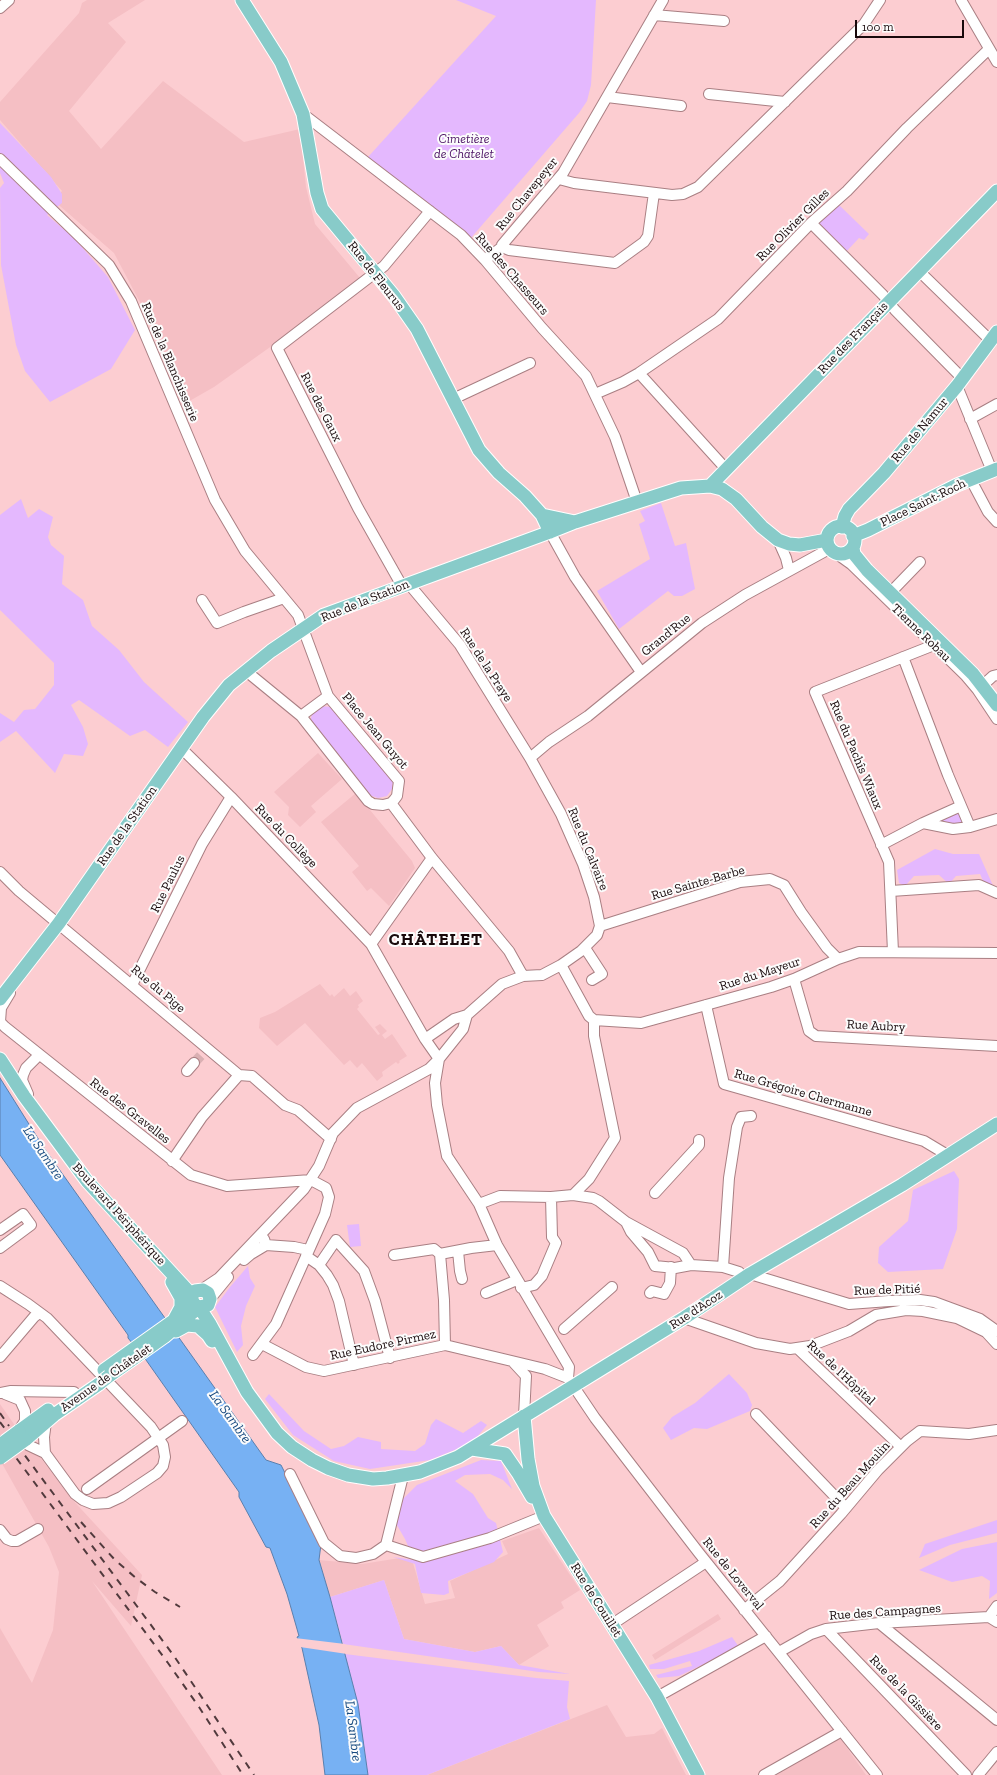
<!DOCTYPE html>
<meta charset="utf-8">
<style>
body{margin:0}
#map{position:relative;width:997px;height:1775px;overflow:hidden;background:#fccdd1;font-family:"Zilla Slab",serif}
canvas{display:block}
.scale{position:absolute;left:855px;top:20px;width:109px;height:18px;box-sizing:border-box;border:2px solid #18090b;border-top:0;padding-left:5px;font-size:12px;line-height:14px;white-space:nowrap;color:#18090b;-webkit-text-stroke:3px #fcfcfc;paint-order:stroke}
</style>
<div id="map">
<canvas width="997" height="1775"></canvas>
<div class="scale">100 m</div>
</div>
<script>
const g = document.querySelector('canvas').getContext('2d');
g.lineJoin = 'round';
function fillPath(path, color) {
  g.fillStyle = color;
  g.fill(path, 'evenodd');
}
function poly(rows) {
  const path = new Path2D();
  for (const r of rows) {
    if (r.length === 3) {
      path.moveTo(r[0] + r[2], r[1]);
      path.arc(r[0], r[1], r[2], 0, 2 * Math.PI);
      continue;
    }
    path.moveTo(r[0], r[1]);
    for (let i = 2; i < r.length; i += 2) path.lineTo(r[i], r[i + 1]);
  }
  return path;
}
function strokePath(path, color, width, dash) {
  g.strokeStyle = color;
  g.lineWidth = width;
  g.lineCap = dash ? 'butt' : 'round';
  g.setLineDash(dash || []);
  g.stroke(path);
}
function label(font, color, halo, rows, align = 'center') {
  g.font = font + ' "Zilla Slab",serif';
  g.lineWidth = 4;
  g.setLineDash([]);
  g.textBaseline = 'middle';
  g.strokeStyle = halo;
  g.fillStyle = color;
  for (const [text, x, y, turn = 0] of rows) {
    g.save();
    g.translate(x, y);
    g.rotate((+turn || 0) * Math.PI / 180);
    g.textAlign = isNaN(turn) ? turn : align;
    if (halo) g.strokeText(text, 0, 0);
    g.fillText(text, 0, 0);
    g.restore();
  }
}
fillPath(poly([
 [87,0,145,0,108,23,126,42,69,111,101,149,163,81,244,142,300,129,306,187,315,224,360,278,280,340,214,387,186,403,143,308,114,253,53,200,62,191,0,120,0,102,79,13,82,3],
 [318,753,342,779,311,806,316,812,300,827,288,815,289,807,274,792],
 [356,793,412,861,415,868,389,906,371,888,367,891,352,872,359,866,321,822],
 [320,984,330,996,332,994,334,997,344,988,350,996,356,991,363,1001,358,1005,359,1007,357,1009,378,1035,380,1034,375,1027,380,1024,387,1031,382,1035,385,1039,392,1034,407,1056,399,1061,400,1062,398,1064,396,1062,382,1072,383,1076,377,1081,362,1063,357,1068,350,1060,344,1065,305,1023,277,1046,259,1028,260,1018,275,1012],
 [0,1404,34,1453,40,1457,70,1497,142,1575,131,1626,92,1581,222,1775,0,1775,0,1628,32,1683,53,1630,59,1572,49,1547,0,1460],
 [539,1528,580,1590,561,1602,564,1608,537,1625,549,1646,519,1665,501,1646,475,1652,404,1639,384,1580,330,1597,319,1560,362,1564,400,1558,413,1563,425,1604,455,1598,450,1581,508,1554,502,1541],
 [718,1614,721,1619,655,1660,652,1655],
 [607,1705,626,1737,654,1734,662,1728,686,1775,427,1775],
 [840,1738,866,1775,771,1775]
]), '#f5bfc4');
fillPath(poly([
 [456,0,596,0,591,85,587,101,579,113,470,239,449,220,368,157,496,16],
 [0,123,51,177,62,194,62,203,47,215,74,238,108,277,135,330,111,369,50,402,25,371,16,345,1,265,0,188,4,183,0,173],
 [838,204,869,234,864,240,859,238,846,252,818,224],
 [21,499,28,518,39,509,53,517,48,537,51,545,64,556,62,584,83,600,92,626,119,650,144,682,188,722,168,747,145,730,130,736,79,700,71,705,83,727,88,744,83,756,64,754,55,773,16,731,0,742,0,713,14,722,24,710,35,709,54,685,54,663,0,610,0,515],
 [661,503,675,546,686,543,695,589,682,596,674,596,668,591,619,629,597,591,650,559,639,524,645,521,640,511],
 [320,706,333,707,393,781,392,789,387,796,378,798,369,795,310,723,312,714],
 [958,813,964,825,938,821],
 [935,849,953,854,979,854,994,888,985,885,980,874,956,876,949,884,939,875,914,876,905,886,899,883,897,870],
 [954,1171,959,1179,957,1229,943,1269,888,1272,878,1263,879,1247,908,1221,913,1190],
 [359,1224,361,1246,350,1247,347,1225],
 [248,1266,250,1278,255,1286,246,1306,241,1326,243,1345,237,1352,215,1307,230,1287],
 [729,1374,747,1393,752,1405,750,1411,707,1429,694,1428,671,1440,663,1428,672,1417,695,1403],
 [269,1394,304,1431,331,1449,344,1446,358,1437,381,1442,381,1449,415,1451,425,1444,431,1425,436,1419,463,1433,481,1421,487,1425,472,1443,430,1460,370,1469,334,1461,293,1435,265,1399],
 [481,1460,501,1461,512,1489,503,1480,490,1474,465,1475,455,1481,473,1494,488,1518,496,1523,503,1552,494,1562,448,1581,449,1593,444,1595,421,1593,415,1564,393,1557,414,1560,405,1539,394,1520,396,1506,417,1485],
 [997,1520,997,1533,950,1545,919,1558,925,1544],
 [997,1542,997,1593,989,1599,990,1581,982,1576,952,1582,919,1570,962,1549],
 [384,1580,404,1639,475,1652,501,1646,519,1665,570,1674,539,1672,343,1644,330,1597],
 [732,1637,739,1647,679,1676,658,1678,656,1675,692,1666,690,1661,664,1669,650,1669,649,1665,699,1651],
 [345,1654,536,1678,569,1681,567,1707,570,1719,427,1775,368,1775,358,1704]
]), '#e4b8fe');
const water = poly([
 [0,1078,44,1148,266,1460,281,1465,321,1544,319,1560,330,1597,358,1704,368,1775,325,1775,319,1725,302,1648,297,1637,299,1636,287,1594,270,1548,266,1547,239,1497,239,1492,146,1360,128,1338,128,1335,0,1155,0,1078]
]);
fillPath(water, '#77b1f3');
strokePath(water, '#5a7fad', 1);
fillPath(poly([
 [295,1638,345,1644,347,1654,300,1647]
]), '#fccdd1');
strokePath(poly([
 [194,1063,205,1051]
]), '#dab0b3', 10, [10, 5]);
const minor = poly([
 [961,0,997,62],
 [0,8,9,0],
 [654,15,724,21],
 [709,94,785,102],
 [607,97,681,106],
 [303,114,461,235,485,260,542,328,586,376,615,437,637,502],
 [0,159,109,265,131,301,215,500,245,551,298,615,328,696],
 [559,179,574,183,672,195,683,194,698,187,864,24,880,0],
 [811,223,883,295,895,310,963,379],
 [502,247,509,250,615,263,644,242,648,236,654,193],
 [485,260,502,247,502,245,563,173,663,0],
 [919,271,991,341],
 [639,373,726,469],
 [957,386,992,471],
 [595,394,623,382,639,373,718,319,811,223,847,191,907,128,989,49],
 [453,399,530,363],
 [970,419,997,404],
 [971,480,988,512,997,522],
 [550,532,575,577,641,672],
 [778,540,786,558,789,570],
 [837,554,851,564,966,676,977,689,997,719],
 [402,586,358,508,277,348,384,266,430,211],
 [890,593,920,562],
 [202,600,217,623,244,612,284,598],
 [903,657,948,775,970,827],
 [246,671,301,716,368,801,373,804,383,805,391,803,394,800,397,796,399,781,328,696,301,716],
 [983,685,993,676,997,675],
 [181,748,231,797,371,944,425,1039,439,1059],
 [530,758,549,742,588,716,702,623,745,595,829,549],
 [391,803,432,858,509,951,523,976],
 [923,823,953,829,970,827,997,819],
 [881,845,923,823,961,806],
 [0,872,19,891,239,1075],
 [891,891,979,885,997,893],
 [600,926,740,882,770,879,784,885,801,912,827,948,838,959],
 [371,944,432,858],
 [585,948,602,974,592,980],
 [893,952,889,862,815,692,934,645],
 [561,965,589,1016,594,1020,641,1023,771,987,794,979,838,959,859,952,997,953],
 [794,979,809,1031,816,1036,997,1046],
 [132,985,202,844,231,797],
 [10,993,1,1008,0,1022,5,1027,191,1175,227,1186,311,1180],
 [706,1005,724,1084,924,1141,949,1156],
 [425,1039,454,1019,467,1015],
 [439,1059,435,1083,437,1105,447,1156,479,1204,497,1245,569,1367,568,1378],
 [187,1071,194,1063],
 [239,1075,252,1076,285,1105,298,1110,331,1139],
 [28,1094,22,1080,23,1075,26,1068,39,1055],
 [172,1161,202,1117,239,1075],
 [655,1193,699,1145,699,1140],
 [573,1195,589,1179,615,1138,594,1036,594,1020],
 [479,1204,500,1196,551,1197,573,1195,593,1198,599,1201,626,1222,631,1232,648,1252,655,1266,675,1268,691,1265],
 [626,1222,683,1253,691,1265,723,1267,739,1272,744,1278],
 [0,1230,23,1214,31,1225,0,1248],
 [264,1239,266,1245,294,1247,308,1250],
 [458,1251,460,1271,462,1279],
 [440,1254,444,1300,445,1345],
 [440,1254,471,1248,497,1245],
 [394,1255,434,1249,440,1254],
 [306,1256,319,1265,327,1275,333,1285,339,1301,354,1365],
 [244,1260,251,1254,266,1245],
 [319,1265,336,1240,364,1271,375,1301,390,1358],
 [723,1267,729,1178,737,1127,741,1117,751,1116],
 [750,1274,849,1304,889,1301,920,1300,934,1302,980,1319,997,1331],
 [0,1286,28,1304,47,1318,151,1427,163,1445,165,1457,163,1466,157,1473,121,1497,108,1503,93,1504,83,1500,75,1494,45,1453,28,1445],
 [521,1288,534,1285,542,1276,556,1243,552,1237,551,1197],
 [201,1290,219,1278,304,1189,319,1166,333,1133,357,1108,429,1069,439,1059,463,1029,467,1015,502,984,523,976,542,975,561,965,581,951,597,935,600,926,594,897,583,864,561,814,530,758,460,645,408,583],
 [486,1293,517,1280],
 [650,1293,652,1291,664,1294,670,1283,671,1267],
 [210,1299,228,1277],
 [684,1318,756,1343,790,1349,810,1346,849,1331,876,1315,906,1310,923,1311,957,1318,986,1332,997,1344],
 [564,1329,612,1287],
 [262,1344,306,1367,324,1371,445,1345,545,1369,568,1378,595,1418,699,1553,877,1775],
 [797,1348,901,1447],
 [253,1355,276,1324,325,1214,329,1197,326,1188,311,1180],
 [0,1357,34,1317,39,1313],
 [514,1363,526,1376,524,1416],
 [0,1393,11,1391,74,1392],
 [5,1394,20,1400,25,1411,25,1421,19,1430],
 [756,1414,846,1508],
 [45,1453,44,1437,46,1422],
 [290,1474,324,1543,340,1556,356,1558,373,1554,386,1545,423,1557,490,1538,544,1516],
 [87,1489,182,1421],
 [0,1530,7,1539,12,1541,17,1541,38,1529],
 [386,1545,403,1476],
 [744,1610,780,1581,841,1514,878,1470,907,1441,920,1431,969,1434,997,1430],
 [989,1617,997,1606],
 [879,1623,997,1720],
 [611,1625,706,1562],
 [826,1629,966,1775],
 [779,1652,811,1634,826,1629,879,1623,989,1617,997,1622],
 [657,1697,766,1636],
 [764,1775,842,1731],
 [978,1775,997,1752]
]);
const major = poly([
 [242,0,281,62,303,114,317,193,322,209,394,296,417,329,479,450,499,473,525,496,542,515,550,532],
 [710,486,997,191],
 [542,515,575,522],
 [841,540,14],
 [842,527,845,516,849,509,884,473,957,386,997,332],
 [853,536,868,530,957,485,997,469],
 [853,548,854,554,867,570,973,674,997,705],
 [0,999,59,923,203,717,229,685,271,651,324,615,550,532,575,522,681,488,710,486,722,489,736,499,762,527,778,540,789,544,800,545,827,540],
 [0,1059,24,1096,87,1181,188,1291,194,1304,199,1307,210,1324,247,1392,277,1433,292,1447,312,1460,328,1468,348,1475,373,1479,387,1478,420,1472,458,1457,684,1318,750,1274,902,1185,997,1124],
 [172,1282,181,1298,181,1307,174,1320],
 [176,1331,187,1325,198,1326,208,1335,212,1341],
 [104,1370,187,1311,191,1307,192,1296,195,1291,203,1290,208,1293,210,1299,208,1305,199,1307,164,1337,109,1376],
 [524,1416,528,1459,533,1486,544,1516,657,1697,698,1775],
 [19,1431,48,1410],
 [25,1440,54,1415,99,1384],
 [472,1449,505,1454,518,1473,532,1497]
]);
strokePath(minor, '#a97f83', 12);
strokePath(major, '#fff', 15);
strokePath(minor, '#fff', 10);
strokePath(major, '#88cbc9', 13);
strokePath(poly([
 [0,1413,9,1426],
 [0,1422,174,1656,254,1775],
 [0,1436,168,1663,199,1707,243,1775],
 [81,1522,115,1560,136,1578,155,1592,180,1607]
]), '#513a3d', 2, [7, 7]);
const majorBridge = poly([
 [99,1384,109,1376],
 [0,1445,19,1431],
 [0,1458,25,1440]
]);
strokePath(majorBridge, '#fff', 15, []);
strokePath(majorBridge, '#88cbc9', 13);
label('italic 13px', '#4a1063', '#fcfcfc', [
 ["Cimetière",464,139],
 ["de Châtelet",464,154]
]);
label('13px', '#18090b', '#fcfcfc', [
 ["Rue Chavepeyer",527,194,-51],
 ["Rue Olivier Gilles",793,225,-45],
 ["Rue des Chasseurs",512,274,49],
 ["Rue de Fleurus",376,276,52],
 ["Rue des Français",853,338,-46],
 ["Rue de la Blanchisserie",170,362,67],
 ["Rue des Gaux",321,407,63],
 ["Rue de Namur",920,430,-50],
 ["Place Saint-Roch",923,503,-26],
 ["Rue de la Station",365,601,-22],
 ["Tienne Robau",921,633,44],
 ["Grand'Rue",666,635,-39],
 ["Rue de la Praye",486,665,57],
 ["Place Jean Guyot",375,731,50],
 ["Rue du Pachîs Wiaux",856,755,67],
 ["Rue de la Station",127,826,-55],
 ["Rue du Collège",286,836,46],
 ["Rue du Calvaire",588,849,68],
 ["Rue Sainte-Barbe",698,883,-16],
 ["Rue Paulus",168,884,-64],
 ["Rue du Mayeur",760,974,-18],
 ["Rue du Pige",158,989,40],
 ["Rue Aubry",876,1026,3],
 ["Rue Grégoire Chermanne",803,1093,16],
 ["Rue des Gravelles",130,1111,38],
 ["Boulevard Périphérique",119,1214,48],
 ["Rue de Pitié",887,1290,-2],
 ["Rue d'Acoz",696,1310,-33],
 ["Rue Eudore Pirmez",383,1345,-12],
 ["Rue de l'Hôpital",841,1373,43],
 ["Avenue de Châtelet",106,1378,-35],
 ["Rue du Beau Moulin",850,1485,-48],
 ["Rue de Loverval",733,1574,51],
 ["Rue de Couillet",596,1600,58],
 ["Rue des Campagnes",885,1612,-4],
 ["Rue de la Gissière",906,1693,46]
]);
label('italic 14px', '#184b80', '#fcfcfc', [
 ["La Sambre",43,1153,56],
 ["La Sambre",230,1417,54],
 ["La Sambre",353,1731,83]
]);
g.letterSpacing = '1px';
label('bold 17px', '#18090b', '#fcfcfc', [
 ["CHÂTELET",436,940]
]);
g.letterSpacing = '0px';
</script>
